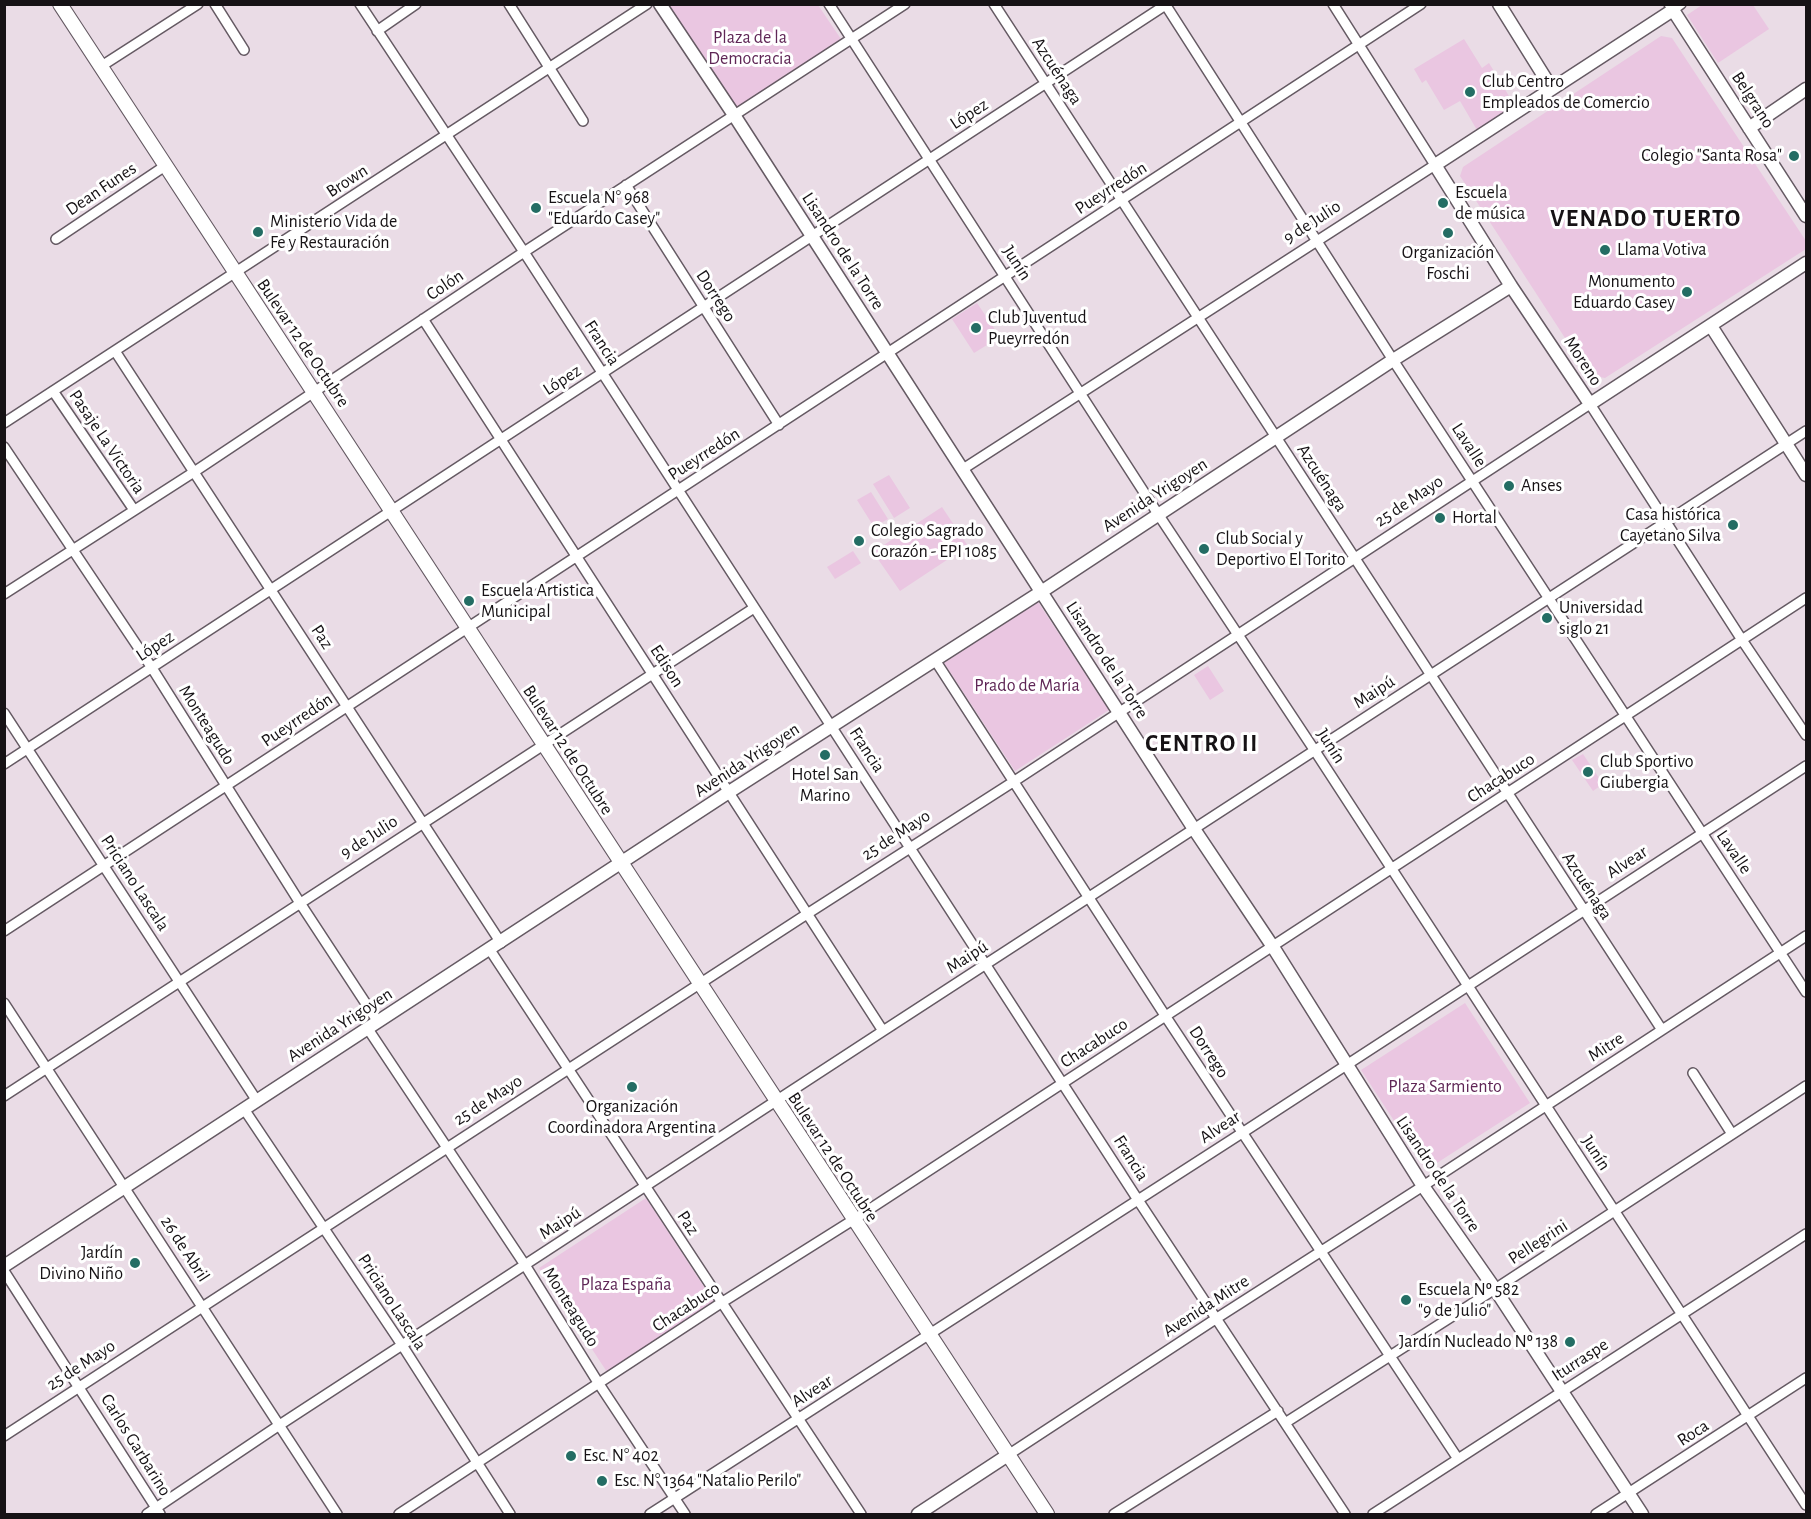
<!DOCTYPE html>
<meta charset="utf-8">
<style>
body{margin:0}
#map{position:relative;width:1811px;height:1519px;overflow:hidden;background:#eadce6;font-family:"Alegreya Sans",sans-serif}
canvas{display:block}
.frame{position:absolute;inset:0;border:6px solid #161215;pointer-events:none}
</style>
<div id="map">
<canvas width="1811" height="1519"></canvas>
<div class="frame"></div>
</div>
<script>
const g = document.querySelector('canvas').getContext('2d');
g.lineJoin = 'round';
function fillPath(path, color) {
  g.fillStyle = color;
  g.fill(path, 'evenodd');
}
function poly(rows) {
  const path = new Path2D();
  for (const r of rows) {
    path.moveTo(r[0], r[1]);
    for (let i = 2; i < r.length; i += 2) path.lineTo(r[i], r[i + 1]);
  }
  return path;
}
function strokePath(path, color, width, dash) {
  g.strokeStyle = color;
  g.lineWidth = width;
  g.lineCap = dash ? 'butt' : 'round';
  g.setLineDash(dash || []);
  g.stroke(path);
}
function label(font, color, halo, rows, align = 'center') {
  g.font = font + ' "Alegreya Sans",sans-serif';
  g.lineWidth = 6;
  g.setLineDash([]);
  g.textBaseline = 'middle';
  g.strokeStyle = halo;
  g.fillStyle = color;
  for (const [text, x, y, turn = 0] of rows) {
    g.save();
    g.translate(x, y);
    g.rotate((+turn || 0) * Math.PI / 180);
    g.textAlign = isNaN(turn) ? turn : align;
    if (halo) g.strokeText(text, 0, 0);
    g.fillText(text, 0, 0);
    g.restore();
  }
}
fillPath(poly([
 [667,5,818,5,843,42,736,111],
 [1702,5,1753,5,1769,29,1718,63,1687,15],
 [1661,36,1672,38,1806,241,1806,249,1605,378,1589,375,1460,176,1463,167],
 [1464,39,1482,68,1489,63,1515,106,1477,130,1460,101,1444,110,1426,80,1422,83,1414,69],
 [977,303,1000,337,974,353,952,319],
 [889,475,910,508,894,518,873,484],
 [871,492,888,519,874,527,857,500],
 [942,507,968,546,900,591,873,552],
 [853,551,861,563,835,579,827,567],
 [1038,602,1109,710,1015,771,944,663],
 [1208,666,1224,691,1210,700,1194,675],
 [1583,754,1603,784,1593,791,1572,760],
 [1465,1003,1530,1103,1426,1170,1361,1070],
 [646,1198,714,1302,607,1372,539,1268]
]), '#eac6e1');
const minor = poly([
 [215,4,244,50],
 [360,4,524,252,1138,1200,1345,1514],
 [509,4,583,121],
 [829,4,1158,514,1315,751,1806,1505],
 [994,4,1662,1030],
 [1165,4,1393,360,1806,992],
 [1669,4,1673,10,1681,4],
 [377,31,416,4],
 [100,67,198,4],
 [626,185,779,425],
 [56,239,165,166],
 [423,319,883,1031],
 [115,351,501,943],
 [53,391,134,510],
 [4,423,647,4],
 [4,447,152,668,300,903,378,1022],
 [963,469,1435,165,1333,4],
 [4,594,194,472,524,252,905,4],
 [935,660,1166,1017,1458,1459],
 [4,713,257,1101],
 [4,764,1167,4],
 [4,931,1421,4],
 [490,950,861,1514],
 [4,1003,337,1514],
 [368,1029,525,1265,599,1384,685,1514],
 [1693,1073,1732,1134],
 [4,1096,754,608],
 [244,1109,402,1345,510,1514],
 [4,1271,160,1514],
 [1285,1423,1495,1289,1806,1086],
 [4,1436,807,914,1013,782,1590,404,1742,640,1806,735],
 [1008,1455,1217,1318,1423,1186,1806,936],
 [147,1514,278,1426,883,1031,1806,431],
 [399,1514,721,1303,853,1220,1806,598],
 [650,1514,1242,1133,1806,766],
 [1114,1514,1278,1411],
 [1373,1514,1806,1234],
 [1596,1514,1806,1378]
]);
const major = poly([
 [660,4,734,115,1194,829,1273,947,1423,1186,1495,1289,1642,1514],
 [1499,4,1552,89],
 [1749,128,1806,89],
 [1806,216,1673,10,1435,165,1511,286,1590,404,1806,263],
 [1711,326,1806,475],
 [4,1266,729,792,1041,592,1393,360,1511,286],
 [918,1514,1008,1455]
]);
const highway = poly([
 [60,4,1047,1514]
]);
strokePath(minor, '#655a63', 12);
strokePath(major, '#655a63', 15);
strokePath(highway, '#655a63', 16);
strokePath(minor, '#fff', 9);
strokePath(major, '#fff', 12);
strokePath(highway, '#fff', 14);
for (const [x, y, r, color] of [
 [1470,92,6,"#246d64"],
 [1794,156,6,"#246d64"],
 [1443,203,6,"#246d64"],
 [536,208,6,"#246d64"],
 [258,232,6,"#246d64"],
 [1448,233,6,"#246d64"],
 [1605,250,6,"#246d64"],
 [1687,292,6,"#246d64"],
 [976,328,6,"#246d64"],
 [1509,486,6,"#246d64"],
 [1440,518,6,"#246d64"],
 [1733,525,6,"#246d64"],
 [859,541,6,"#246d64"],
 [1204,549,6,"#246d64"],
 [469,601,6,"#246d64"],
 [1547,618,6,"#246d64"],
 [825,755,6,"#246d64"],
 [1588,772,6,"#246d64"],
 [632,1087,6,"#246d64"],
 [135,1263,6,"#246d64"],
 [1406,1300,6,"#246d64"],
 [1570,1342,6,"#246d64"],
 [571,1456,6,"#246d64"],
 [602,1481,6,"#246d64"]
]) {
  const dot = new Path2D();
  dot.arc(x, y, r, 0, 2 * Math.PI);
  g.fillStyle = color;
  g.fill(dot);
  strokePath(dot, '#fff', 2);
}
label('18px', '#5f2656', '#fff', [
 ["Plaza de la",750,38],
 ["Democracia",750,59],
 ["Prado de María",1027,686],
 ["Plaza Sarmiento",1445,1087],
 ["Plaza España",626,1285]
]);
label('18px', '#161215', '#fff', [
 ["Azcuénaga",1057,71,57],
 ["Belgrano",1753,100,57],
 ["López",969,114,-33],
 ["Brown",347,181,-33],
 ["Pueyrredón",1111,188,-33],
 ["Dean Funes",101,189,-34],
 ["9 de Julio",1312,222,-33],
 ["Lisandro de la Torre",843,251,57],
 ["Junín",1017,263,57],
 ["Colón",445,285,-34],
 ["Dorrego",716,296,57],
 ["Bulevar 12 de Octubre",303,343,56],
 ["Francia",602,343,57],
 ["Moreno",1583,361,57],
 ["López",562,380,-33],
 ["Pasaje La Victoria",107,442,56],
 ["Lavalle",1469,445,57],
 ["Pueyrredón",704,454,-33],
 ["Azcuénaga",1322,478,57],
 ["Avenida Yrigoyen",1155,495,-33],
 ["25 de Mayo",1409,501,-34],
 ["Paz",322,637,57],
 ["López",155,646,-33],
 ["Lisandro de la Torre",1107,660,57],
 ["Edison",667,666,57],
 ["Maipú",1374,692,-33],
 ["Pueyrredón",297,720,-34],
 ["Monteagudo",207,725,58],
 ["Junín",1331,746,57],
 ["Bulevar 12 de Octubre",568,750,57],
 ["Francia",867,750,57],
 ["Avenida Yrigoyen",747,760,-33],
 ["Chacabuco",1501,778,-33],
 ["25 de Mayo",896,835,-33],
 ["9 de Julio",369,837,-33],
 ["Lavalle",1734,852,56],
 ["Alvear",1627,862,-33],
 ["Priciano Lascala",135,883,57],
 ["Azcuénaga",1587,886,57],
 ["Maipú",967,957,-33],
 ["Avenida Yrigoyen",340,1025,-33],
 ["Chacabuco",1094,1043,-33],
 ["Mitre",1606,1047,-33],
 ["Dorrego",1209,1052,57],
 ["25 de Mayo",488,1100,-33],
 ["Alvear",1220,1127,-33],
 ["Junín",1596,1153,57],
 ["Bulevar 12 de Octubre",833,1157,57],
 ["Francia",1131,1158,58],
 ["Lisandro de la Torre",1438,1174,56],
 ["Maipú",560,1223,-33],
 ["Paz",688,1223,57],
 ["Pellegrini",1538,1242,-33],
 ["26 de Abril",185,1249,57],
 ["Priciano Lascala",392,1302,57],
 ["Avenida Mitre",1206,1306,-33],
 ["Monteagudo",571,1307,58],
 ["Chacabuco",686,1307,-33],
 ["Iturraspe",1580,1360,-33],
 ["25 de Mayo",81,1365,-33],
 ["Alvear",812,1391,-33],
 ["Roca",1693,1433,-33],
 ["Carlos Garbarino",136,1445,58]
]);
label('18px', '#161215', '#fff', [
 ["Club Centro",1482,82],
 ["Empleados de Comercio",1482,103],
 ["Colegio \"Santa Rosa\"",1782,156,"right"],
 ["Escuela",1455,193],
 ["de música",1455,214],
 ["Escuela N° 968",548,198],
 ["\"Eduardo Casey\"",548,219],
 ["Ministerio Vida de",270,222],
 ["Fe y Restauración",270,243],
 ["Llama Votiva",1617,250],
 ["Organización",1448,253,"center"],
 ["Foschi",1448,274,"center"],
 ["Monumento",1675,282,"right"],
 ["Eduardo Casey",1675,303,"right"],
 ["Club Juventud",988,318],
 ["Pueyrredón",988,339],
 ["Anses",1521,486],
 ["Casa histórica",1721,515,"right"],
 ["Cayetano Silva",1721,536,"right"],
 ["Hortal",1452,518],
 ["Colegio Sagrado",871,531],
 ["Corazón - EPI 1085",871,552],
 ["Club Social y",1216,539],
 ["Deportivo El Torito",1216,560],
 ["Escuela Artistica",481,591],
 ["Municipal",481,612],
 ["Universidad",1559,608],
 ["siglo 21",1559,629],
 ["Club Sportivo",1600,762],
 ["Giubergia",1600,783],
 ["Hotel San",825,775,"center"],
 ["Marino",825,796,"center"],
 ["Organización",632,1107,"center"],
 ["Coordinadora Argentina",632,1128,"center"],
 ["Jardín",123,1253,"right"],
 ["Divino Niño",123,1274,"right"],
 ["Escuela Nº 582",1418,1290],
 ["\"9 de Julio\"",1418,1311],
 ["Jardín Nucleado Nº 138",1558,1342,"right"],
 ["Esc. N° 402",583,1456],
 ["Esc. N° 1364 \"Natalio Perilo\"",614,1481]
], 'left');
g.letterSpacing = '1.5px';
label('bold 24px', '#161215', '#fff', [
 ["VENADO TUERTO",1646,219],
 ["CENTRO II",1202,744]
]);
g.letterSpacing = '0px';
</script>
